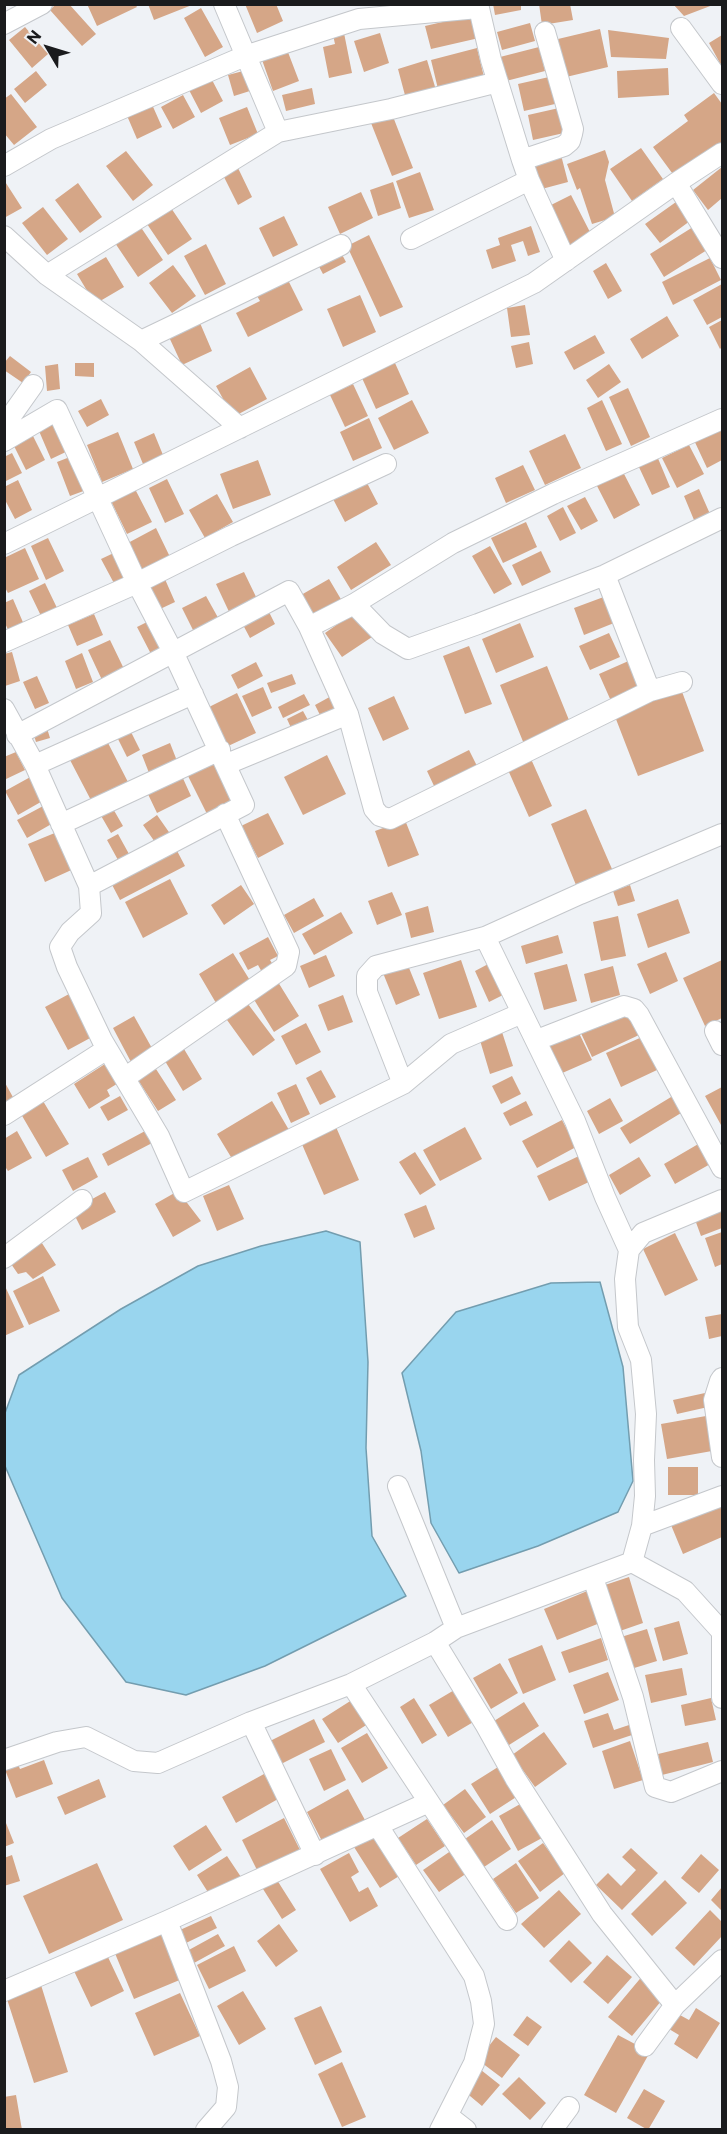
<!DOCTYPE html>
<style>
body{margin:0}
#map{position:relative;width:727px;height:2134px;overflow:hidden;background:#eff2f6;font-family:Commissioner,sans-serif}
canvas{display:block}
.frame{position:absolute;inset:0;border:6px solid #1a1b1d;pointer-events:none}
.north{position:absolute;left:18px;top:18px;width:60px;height:60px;-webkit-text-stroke:4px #eff2f6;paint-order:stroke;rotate:308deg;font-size:16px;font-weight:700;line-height:24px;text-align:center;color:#1a1b1d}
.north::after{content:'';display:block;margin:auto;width:21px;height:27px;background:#1a1b1d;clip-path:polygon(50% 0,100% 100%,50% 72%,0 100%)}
</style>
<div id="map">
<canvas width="727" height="2134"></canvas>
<div class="frame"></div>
<div class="north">N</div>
</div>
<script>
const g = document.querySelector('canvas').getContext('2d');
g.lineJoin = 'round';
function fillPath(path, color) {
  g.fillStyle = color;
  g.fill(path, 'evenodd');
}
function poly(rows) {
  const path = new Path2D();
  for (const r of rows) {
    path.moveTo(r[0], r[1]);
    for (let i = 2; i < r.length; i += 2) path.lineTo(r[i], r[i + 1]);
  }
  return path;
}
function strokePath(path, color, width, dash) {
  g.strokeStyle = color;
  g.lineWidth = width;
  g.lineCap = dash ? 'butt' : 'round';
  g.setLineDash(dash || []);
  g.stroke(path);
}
const water = poly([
 [326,1231,360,1242,368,1362,366,1448,372,1536,406,1596,265,1666,186,1695,126,1682,62,1598,5,1466,5,1413,19,1375,121,1309,198,1266,261,1246,326,1231],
 [600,1282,623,1367,633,1481,618,1512,538,1546,459,1573,431,1523,421,1451,402,1373,456,1312,551,1283,600,1282]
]);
fillPath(water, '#99d5ee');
strokePath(water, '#739daf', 1.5);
fillPath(poly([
 [56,4,69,4,96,34,82,46,50,10],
 [87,4,135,4,137,7,97,26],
 [148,4,192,4,192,5,154,20],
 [245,4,276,4,283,21,257,33],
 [493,4,521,4,521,10,495,15],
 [539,4,570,4,573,20,542,25],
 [673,4,713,4,713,5,684,16],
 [201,8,223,47,205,57,184,18],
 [473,15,479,38,431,49,425,26],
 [530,23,535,41,502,50,497,32],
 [25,27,48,54,32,68,9,40],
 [600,29,608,67,566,77,558,39],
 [608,30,669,38,666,59,611,57],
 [344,33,352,73,329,78,323,47,335,44,333,35],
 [380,33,389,63,364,72,354,41],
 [722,35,722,67,709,43],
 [286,47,299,81,273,91,261,57],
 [539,47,545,71,506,81,500,57],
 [477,48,484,77,438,89,431,60],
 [427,60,436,90,406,99,398,69],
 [668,68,669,95,618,98,617,71],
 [247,70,253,90,234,96,228,75],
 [36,71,47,85,25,103,14,89],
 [549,77,555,104,524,111,518,84],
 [211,78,223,101,201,113,189,90],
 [312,88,315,104,286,111,282,95],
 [714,93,722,104,722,142,675,177,653,147,688,121,684,115],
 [11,94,37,127,14,145,4,133,4,99],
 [183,95,195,117,173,129,161,107],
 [150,100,162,127,137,139,125,111],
 [247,107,258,134,230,145,219,118],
 [559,108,564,133,533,140,528,115],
 [392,114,413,168,392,176,371,123],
 [641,148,663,179,632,201,610,169],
 [605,150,609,162,605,180,615,217,592,224,580,188,577,190,567,164],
 [126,151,153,185,133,201,106,166],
 [561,155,568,182,538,190,531,164],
 [722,167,722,198,708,210,693,190],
 [238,168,252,197,238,205,223,175],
 [420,172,434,210,409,218,396,181],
 [4,180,22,208,4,218],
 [393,182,401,208,378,216,370,190],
 [78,183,102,217,80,233,55,200],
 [361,192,373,218,340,234,328,207],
 [571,195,592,236,566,249,545,208],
 [676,202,690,221,660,243,645,224],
 [169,205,192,239,168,255,145,221],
 [43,207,68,239,47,255,22,223],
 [284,216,298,245,273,257,259,228],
 [140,226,163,260,138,277,115,243],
 [531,226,540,252,528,256,523,241,511,245,516,261,492,269,486,250,500,245,498,238],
 [693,227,707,250,664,277,650,254],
 [369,235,403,307,380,317,347,246],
 [206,244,226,284,205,295,184,256],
 [339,249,346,262,323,274,316,261],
 [106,257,124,287,95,304,77,274],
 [710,258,721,280,673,305,662,282],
 [606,263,622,291,608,299,593,271],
 [173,265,196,296,172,313,149,283],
 [288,280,303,310,248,337,236,313,260,301,257,296],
 [722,284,722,317,707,325,693,300],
 [360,295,376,332,343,347,327,309],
 [525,305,530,335,511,337,507,308],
 [667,316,679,336,642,359,630,339],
 [722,320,722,347,720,349,709,327],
 [200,323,212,351,182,365,169,337],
 [595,335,605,353,574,370,564,352],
 [529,342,533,364,516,368,511,346],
 [10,356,31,372,23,383,4,370,4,363],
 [75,363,94,363,94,377,75,376],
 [395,363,409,394,376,409,362,378],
 [58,364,60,389,47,391,45,366],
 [609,364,621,382,598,398,586,380],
 [250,367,267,399,233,417,216,386],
 [353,384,368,416,345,427,330,395],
 [628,388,650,437,631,446,609,397],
 [101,399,109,415,87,427,78,411],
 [412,400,429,433,394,450,378,418],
 [602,400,622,444,606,451,587,408],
 [369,418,382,448,353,461,340,432],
 [58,422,70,450,51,459,39,431],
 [722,423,722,460,707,468,693,438],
 [118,432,133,469,102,482,87,445],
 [154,433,163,455,143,464,134,442],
 [565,434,581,468,545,485,529,451],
 [33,436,45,460,26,470,14,446],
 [689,445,704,474,677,488,662,458],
 [12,453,22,473,6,481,4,457],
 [75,455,89,489,70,496,57,462],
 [657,456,670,487,652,495,638,465],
 [258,460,271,495,233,509,220,474],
 [523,465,535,490,506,503,495,478],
 [622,470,640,505,614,519,596,484],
 [167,479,184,514,165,523,149,488],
 [18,480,32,510,15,519,4,498,4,487],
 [366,481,378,504,345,522,333,499],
 [135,489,152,522,127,534,111,501],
 [699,489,710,514,694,520,684,496],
 [217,494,233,522,205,538,189,510],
 [585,497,598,521,581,530,567,506],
 [563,507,576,533,560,541,547,516],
 [526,522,537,547,503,563,491,538],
 [156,528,170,557,141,572,126,544],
 [48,538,64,571,46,580,31,546],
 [376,542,391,565,351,590,337,567],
 [490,546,512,584,494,594,472,556],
 [25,548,39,579,8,593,4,586,4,558],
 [118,551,132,578,116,587,101,559],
 [541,551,551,572,522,586,512,565],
 [244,572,259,603,231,616,216,584],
 [164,577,175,602,158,610,147,585],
 [329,579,342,601,314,617,301,595],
 [45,583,58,610,42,618,29,591],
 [609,595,619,621,584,635,574,608],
 [206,596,221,623,196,636,182,608],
 [13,599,25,627,10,634,4,621,4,603],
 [268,610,275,624,250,638,242,623],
 [355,612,372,637,342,657,325,633],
 [94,614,103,635,77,646,68,625],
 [153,619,167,646,151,654,137,627],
 [520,623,534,657,496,673,482,639],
 [609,633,620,657,590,670,579,646],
 [110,640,124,669,102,680,88,650],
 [469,646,492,704,465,714,443,656],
 [12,652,20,681,5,686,4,654],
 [82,653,93,682,76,689,65,661],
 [633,659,644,687,611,701,599,674],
 [256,662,263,676,238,689,231,675],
 [547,666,571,725,524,744,500,685],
 [292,674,296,684,271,693,267,683],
 [37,676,49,703,35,709,23,682],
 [263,687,272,708,252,717,242,696],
 [681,689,704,751,638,776,614,714],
 [237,693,256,733,226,747,207,708],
 [304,694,310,705,283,718,278,707],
 [335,694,341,707,321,717,315,705],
 [394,696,409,729,383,741,368,708],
 [303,711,309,722,292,730,287,719],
 [46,725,50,738,36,742,32,729],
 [130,730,140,750,127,757,117,737],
 [107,741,130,786,94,806,70,760],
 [170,743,179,766,151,778,142,755],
 [469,750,477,766,435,788,427,771],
 [16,752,25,770,4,780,4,757],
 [219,755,241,800,208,816,186,772],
 [327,755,346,794,303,815,284,777],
 [531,759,552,806,529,817,508,770],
 [181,774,191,796,157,813,146,790],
 [34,775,46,799,18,815,5,791],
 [45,805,55,822,27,838,17,820],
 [112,807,123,826,111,833,100,814],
 [586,809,612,869,576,885,551,824],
 [268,813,284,844,258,858,241,826],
 [157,815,171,835,157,845,143,825],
 [405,820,419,855,388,867,375,831],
 [62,830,78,867,45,882,28,844],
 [118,834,129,854,118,860,107,840],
 [174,845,185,866,120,900,109,879],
 [170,879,188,914,143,938,125,902],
 [241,885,254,904,224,925,211,905],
 [630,885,635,901,618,906,613,891],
 [392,892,402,915,377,925,368,901],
 [314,898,324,916,294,933,284,915],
 [678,899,690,933,648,948,637,914],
 [428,906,434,932,411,938,405,913],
 [341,912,353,933,314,955,302,934],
 [618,916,626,956,601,961,593,922],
 [558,935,563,953,526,964,521,946],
 [268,937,278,956,270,960,275,968,263,974,258,965,248,970,239,953],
 [666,952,678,981,650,994,637,964],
 [233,953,251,982,216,1003,199,974],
 [326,955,335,976,309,988,300,966],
 [461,960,477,1007,439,1019,423,973],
 [722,960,722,1018,705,1026,683,978],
 [492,962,505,994,489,1002,475,971],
 [407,963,420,995,396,1005,383,973],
 [567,964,577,1001,544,1010,534,973],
 [613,966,620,995,591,1003,584,974],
 [278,982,299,1016,274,1032,253,998],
 [69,994,92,1037,68,1050,45,1007],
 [343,995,353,1022,328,1031,318,1005],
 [248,1004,275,1040,253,1056,227,1020],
 [628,1010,639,1035,592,1057,580,1031],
 [134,1016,153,1050,131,1062,113,1028],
 [306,1023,321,1052,296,1065,281,1036],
 [578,1031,592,1060,560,1074,547,1045],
 [502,1032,513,1066,490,1074,479,1037],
 [642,1037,657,1070,621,1087,606,1053],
 [181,1044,202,1079,183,1091,162,1056],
 [108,1062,120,1082,107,1090,110,1096,89,1109,74,1084],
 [156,1069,176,1100,158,1111,138,1080],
 [321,1070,336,1097,320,1105,306,1078],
 [512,1076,521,1094,501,1104,492,1086],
 [4,1081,14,1099,4,1105],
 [296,1084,310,1114,291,1123,277,1093],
 [722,1087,722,1124,721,1125,705,1096],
 [676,1094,686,1110,630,1144,620,1128],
 [120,1096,128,1110,108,1121,100,1107],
 [610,1098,623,1121,599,1134,587,1111],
 [43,1101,69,1144,46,1157,21,1114],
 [272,1101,289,1130,234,1162,217,1134],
 [526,1101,533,1115,510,1126,503,1113],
 [562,1120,576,1147,537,1168,522,1141],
 [336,1127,359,1180,324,1195,301,1142],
 [465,1127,482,1159,440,1181,423,1150],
 [147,1130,154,1142,108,1166,102,1154],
 [17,1131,32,1158,8,1171,4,1165,4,1139],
 [700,1143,712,1163,675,1184,664,1164],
 [415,1152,436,1185,420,1195,399,1162],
 [581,1155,593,1180,549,1201,537,1176],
 [88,1157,98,1177,73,1191,62,1170],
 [639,1157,651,1176,620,1195,609,1175],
 [229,1185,244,1219,217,1231,203,1196],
 [178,1191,201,1221,173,1237,155,1204],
 [105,1192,116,1212,82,1230,72,1210],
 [426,1205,435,1229,414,1238,404,1214],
 [722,1207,722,1228,701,1236,694,1217],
 [722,1232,722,1264,715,1267,705,1238],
 [675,1233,698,1280,665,1296,643,1249],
 [40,1240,56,1265,33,1279,26,1272,18,1274,9,1261],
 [43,1276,60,1311,29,1325,13,1291],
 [4,1284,24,1327,4,1336],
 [722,1314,722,1336,709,1339,705,1317],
 [705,1393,708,1407,677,1414,673,1400],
 [706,1416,712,1451,667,1459,661,1424],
 [668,1467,698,1467,698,1495,668,1495],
 [722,1503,722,1537,683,1554,671,1525],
 [629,1577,643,1623,617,1632,602,1586],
 [592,1589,605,1621,557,1640,544,1609],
 [679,1621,688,1654,663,1661,654,1628],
 [647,1629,657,1661,631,1669,621,1637],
 [601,1638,608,1660,569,1673,561,1652],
 [542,1645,556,1680,523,1694,508,1659],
 [500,1663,518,1693,491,1709,473,1678],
 [682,1668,687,1695,651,1703,645,1675],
 [608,1672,619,1700,584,1714,573,1685],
 [456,1689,475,1721,448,1737,429,1705],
 [355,1698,371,1722,338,1743,322,1719],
 [414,1698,437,1735,422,1744,400,1707],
 [711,1698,716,1720,685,1726,681,1705],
 [524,1702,539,1726,509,1745,494,1721],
 [608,1713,614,1730,629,1725,632,1735,593,1748,584,1721],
 [314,1719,325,1742,279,1765,268,1742],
 [544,1732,567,1764,535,1787,512,1755],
 [367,1733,388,1768,362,1783,341,1748],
 [630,1741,643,1780,614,1789,602,1751],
 [708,1742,713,1762,662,1775,658,1754],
 [331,1749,346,1780,324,1791,309,1759],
 [16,1760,20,1769,44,1760,53,1784,16,1798,4,1767],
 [506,1762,524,1792,490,1814,471,1784],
 [264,1774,278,1799,236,1823,222,1797],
 [99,1779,106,1797,65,1815,57,1797],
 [348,1789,365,1820,323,1843,307,1812],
 [465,1789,486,1817,464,1833,443,1805],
 [522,1803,542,1838,518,1851,499,1816],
 [4,1818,14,1843,4,1847],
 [284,1818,301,1852,259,1874,242,1840],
 [427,1819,445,1846,416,1865,398,1838],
 [492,1820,511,1849,484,1867,465,1839],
 [206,1825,222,1850,189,1871,173,1846],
 [378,1832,404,1873,380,1888,354,1847],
 [543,1843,565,1873,540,1892,518,1861],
 [455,1848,470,1871,439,1892,423,1870],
 [631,1848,658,1873,622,1910,596,1885,608,1873,621,1886,636,1870,622,1857],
 [349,1853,359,1872,351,1877,359,1892,368,1887,378,1906,350,1922,320,1869],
 [701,1854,719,1870,699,1893,681,1878],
 [12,1855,20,1881,4,1886,4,1858],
 [227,1856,241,1877,211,1897,197,1875],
 [97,1863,123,1920,49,1954,23,1896],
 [516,1863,539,1898,516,1913,493,1879],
 [277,1880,296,1910,282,1919,263,1889],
 [665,1880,687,1903,652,1936,631,1914],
 [722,1887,722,1911,711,1900],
 [559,1890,581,1914,544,1948,521,1924],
 [710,1910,722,1922,722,1936,694,1966,675,1948],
 [211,1916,217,1928,186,1943,180,1930],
 [279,1924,298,1951,276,1967,257,1941],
 [162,1931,182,1979,134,1999,114,1951],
 [218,1934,225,1946,194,1963,187,1951],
 [569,1940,592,1963,571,1983,549,1961],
 [234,1946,246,1971,209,1989,197,1965],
 [107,1955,124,1991,91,2007,74,1971],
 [607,1955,632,1977,608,2004,583,1982],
 [649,1968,672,1988,632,2036,608,2017],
 [41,1985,68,2072,34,2083,6,1996],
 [243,1991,266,2029,239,2045,217,2006],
 [180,1993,200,2036,154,2056,135,2013],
 [321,2006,342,2052,315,2065,294,2018],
 [696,2008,720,2023,697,2059,674,2044,679,2035,669,2029,678,2014,689,2020],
 [527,2016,542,2027,528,2046,513,2035],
 [618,2035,650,2052,616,2113,584,2095],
 [496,2037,520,2055,502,2078,478,2060],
 [342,2062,366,2117,342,2127,318,2074],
 [481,2070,500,2085,482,2106,464,2091],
 [519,2077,546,2103,530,2120,502,2094],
 [644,2089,665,2101,648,2130,627,2118],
 [16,2095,22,2130,4,2130,4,2097]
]), '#d5a687');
const minor = poly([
 [224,4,278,132],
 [478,4,491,60,522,160,529,180,566,261],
 [4,24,42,4],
 [681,28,722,84],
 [522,160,564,146,570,141,572,134,573,129,545,32],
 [4,166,51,139,245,56,359,19,478,8],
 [676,183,722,258],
 [4,236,47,275,141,341,240,428],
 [411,239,529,180],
 [47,275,278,132,391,109,498,82],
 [141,341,341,245],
 [4,426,33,385],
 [4,441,57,410,137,583,174,654,244,805,89,886],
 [4,544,534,283,676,183,722,153],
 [605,575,650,691],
 [354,604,383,634,408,649,478,624,605,575,722,518],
 [309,627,354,604,453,543,553,494,722,419],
 [4,642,137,583,231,536,386,464],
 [4,709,35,765,89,886,91,913,70,932,60,947,67,967,102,1040,159,1136,184,1192,403,1084,451,1044,522,1013],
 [17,735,289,591,309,627,348,714,374,809,380,816,390,819,650,691,682,682],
 [227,764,348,714],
 [35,765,193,694],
 [61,824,220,750],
 [485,937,575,1121,605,1197,629,1250],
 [715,1031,722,1045],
 [537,1040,624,1006,634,1009,639,1015,722,1168],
 [126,1077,286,966,289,952,225,814],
 [403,1084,367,992,367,976,376,966,485,937,580,894,722,834],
 [4,1115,107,1049],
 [4,1258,82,1200],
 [722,1378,720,1381,714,1400,722,1457],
 [398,1486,456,1628],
 [642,1526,722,1496],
 [632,1562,642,1526,645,1496,644,1460,646,1414,641,1360,628,1327,625,1279,629,1250,643,1233,722,1200],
 [593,1578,633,1697,655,1787,671,1792,722,1771],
 [435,1642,485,1724,515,1778,602,1914,675,2005],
 [351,1684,507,1920],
 [251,1722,315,1855],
 [4,1760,57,1742,86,1737,134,1761,158,1763,251,1722,351,1684,435,1642,456,1628,632,1562,685,1591,722,1632,722,1698],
 [378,1826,474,1976,481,2001,484,2024,474,2063,440,2130],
 [167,1921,221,2061,228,2087,226,2107,206,2130],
 [4,1991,167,1921,429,1802],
 [645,2046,675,2005,722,1960],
 [448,2116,466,2130],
 [552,2130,569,2107]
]);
strokePath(minor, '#c4c7cb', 22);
strokePath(minor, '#fff', 20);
</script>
